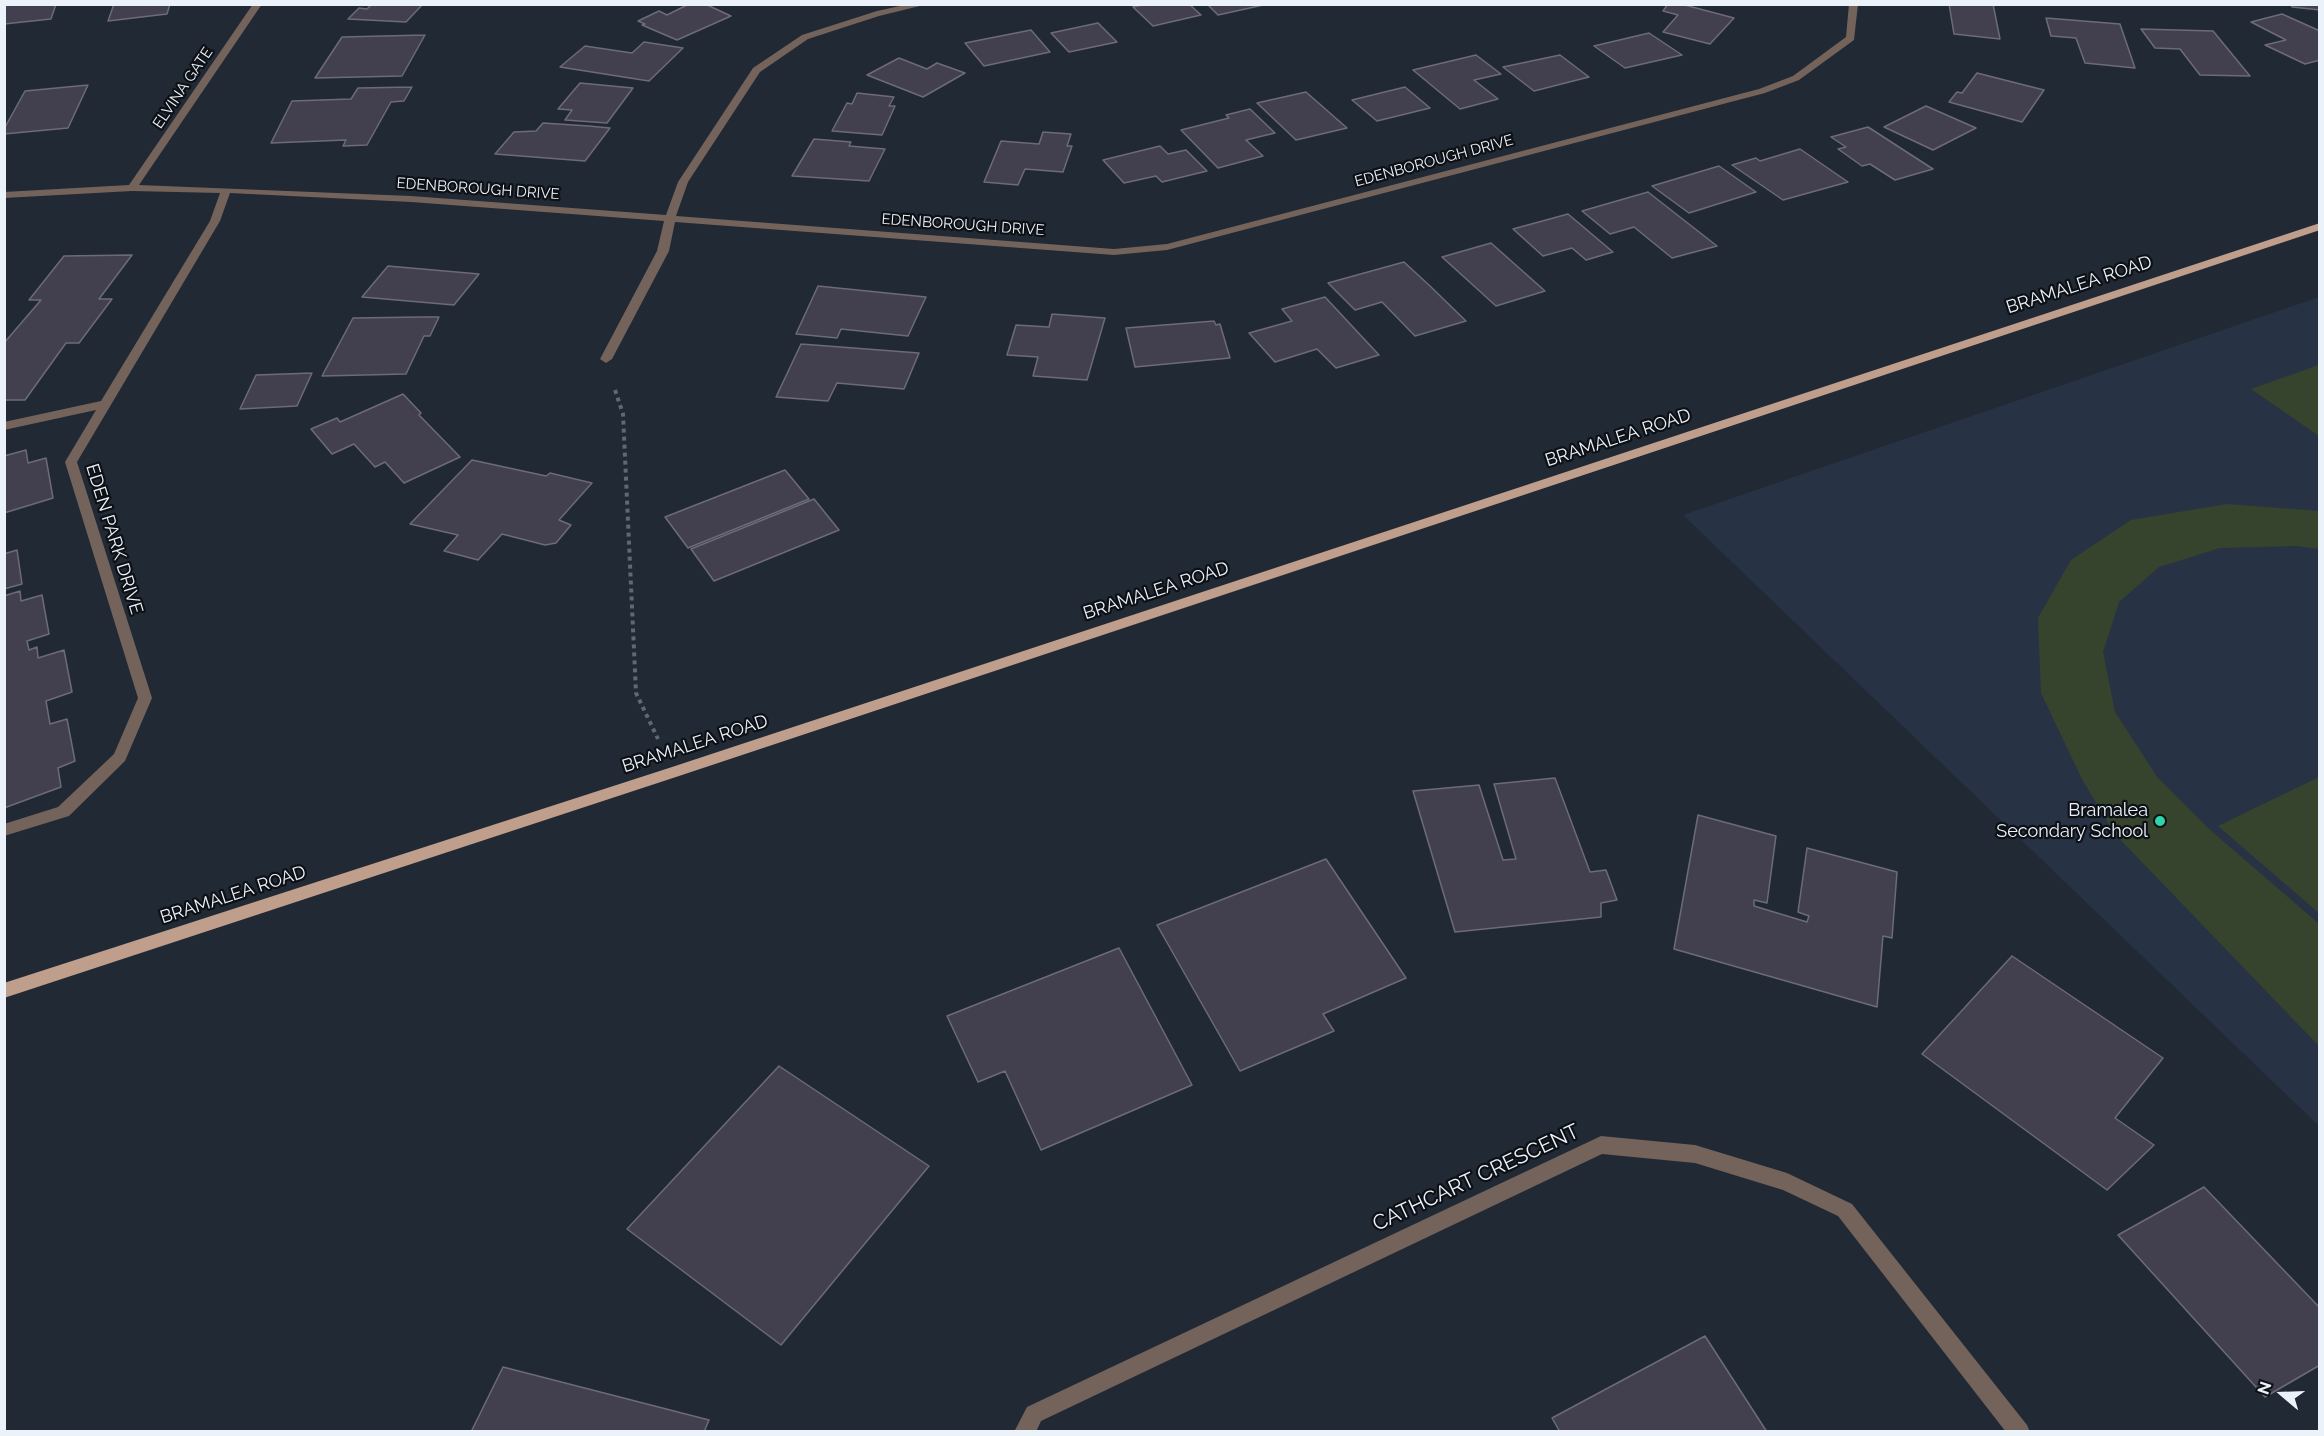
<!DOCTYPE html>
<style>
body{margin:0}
#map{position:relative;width:2324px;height:1436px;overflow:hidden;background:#202934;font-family:Raleway,sans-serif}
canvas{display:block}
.frame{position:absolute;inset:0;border:6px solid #ecf2fa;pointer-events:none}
.north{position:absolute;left:2252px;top:1364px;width:60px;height:60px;-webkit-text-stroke:4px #0d1116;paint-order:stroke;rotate:289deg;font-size:16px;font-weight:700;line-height:24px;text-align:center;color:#ecf2fa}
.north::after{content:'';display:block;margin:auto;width:21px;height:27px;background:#ecf2fa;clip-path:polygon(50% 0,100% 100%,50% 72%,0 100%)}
</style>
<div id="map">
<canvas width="2324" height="1436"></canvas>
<div class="frame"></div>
<div class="north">N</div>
</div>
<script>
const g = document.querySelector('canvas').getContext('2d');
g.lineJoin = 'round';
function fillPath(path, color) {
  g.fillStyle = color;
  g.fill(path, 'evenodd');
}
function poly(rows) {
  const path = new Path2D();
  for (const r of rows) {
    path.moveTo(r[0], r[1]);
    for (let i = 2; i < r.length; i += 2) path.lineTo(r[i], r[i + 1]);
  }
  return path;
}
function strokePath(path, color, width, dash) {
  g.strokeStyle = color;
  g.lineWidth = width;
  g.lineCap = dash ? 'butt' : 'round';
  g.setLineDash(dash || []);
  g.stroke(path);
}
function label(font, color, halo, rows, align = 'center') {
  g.font = font + ' Raleway,sans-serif';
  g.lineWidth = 4.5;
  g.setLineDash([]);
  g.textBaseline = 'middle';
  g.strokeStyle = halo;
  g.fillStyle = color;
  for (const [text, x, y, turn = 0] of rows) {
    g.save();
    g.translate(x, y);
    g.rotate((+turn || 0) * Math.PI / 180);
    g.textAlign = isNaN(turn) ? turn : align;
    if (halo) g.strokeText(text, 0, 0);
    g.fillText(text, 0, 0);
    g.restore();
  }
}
fillPath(poly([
 [2319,297,2319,1126,1683,515]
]), '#273344');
fillPath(poly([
 [2319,365,2319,436,2251,389],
 [2227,504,2319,511,2319,549,2297,546,2220,548,2159,567,2119,602,2103,652,2115,712,2157,777,2208,828,2319,924,2319,1046,2114,833,2082,779,2041,693,2038,618,2071,560,2131,520],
 [2319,777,2319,913,2218,826]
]), '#36442d');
const building = poly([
 [4,4,56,4,51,19,4,24,4,4],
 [114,4,170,4,167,14,108,21,114,4],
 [372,4,423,4,406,22,348,19,359,8,367,9,372,4],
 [689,4,705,4,731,16,677,40,642,25,645,24,638,21,659,11,667,15,689,4],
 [1146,4,1189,4,1201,15,1153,26,1133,7,1146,4],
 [1207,4,1268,4,1218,15,1207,4],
 [1668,4,1681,4,1734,18,1710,44,1663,32,1678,15,1663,11,1668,4],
 [1949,4,1993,4,2000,39,1954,34,1949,4],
 [2291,4,2320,4,2320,10,2292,7,2291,4],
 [2282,14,2320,31,2320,60,2305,64,2265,45,2286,40,2251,22,2282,14],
 [2046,18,2120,24,2135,68,2085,63,2076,38,2051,36,2046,18],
 [1098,23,1117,42,1069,52,1051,33,1098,23],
 [2141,29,2213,31,2250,76,2200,75,2180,49,2155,48,2141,29],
 [1031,30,1050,52,984,66,965,43,1031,30],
 [1649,33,1682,55,1625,68,1594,46,1649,33],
 [425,35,402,76,315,78,342,37,425,35],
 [644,42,683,48,649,81,560,67,585,46,632,53,644,42],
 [1476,55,1501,74,1474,80,1498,99,1460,109,1413,70,1476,55],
 [1560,55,1589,77,1534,91,1503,67,1560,55],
 [899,58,927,69,937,63,965,73,923,97,867,75,899,58],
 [1977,73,2044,90,2022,122,1949,102,1957,92,1962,93,1977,73],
 [580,83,633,88,607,123,565,120,572,110,558,109,580,83],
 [88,85,68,128,4,134,4,129,25,91,88,85],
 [412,87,404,101,391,102,367,145,343,146,346,140,271,143,292,101,351,99,358,88,412,87],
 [1405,87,1430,108,1377,121,1352,100,1405,87],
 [1306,92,1347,128,1296,140,1257,103,1306,92],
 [857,93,894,97,889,106,895,106,882,135,832,131,847,103,852,104,857,93],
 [1926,106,1976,128,1933,150,1884,127,1926,106],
 [1250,109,1275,133,1246,140,1263,156,1218,168,1181,130,1229,118,1226,115,1250,109],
 [543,123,589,126,610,128,585,161,495,154,514,132,536,131,543,123],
 [1868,127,1933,169,1895,180,1870,164,1862,166,1838,149,1846,147,1831,137,1868,127],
 [1043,132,1071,134,1067,146,1072,146,1063,172,1025,169,1018,185,984,182,1001,141,1039,144,1043,132],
 [814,139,851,142,849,146,885,149,869,181,792,176,814,139],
 [1160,146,1168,154,1186,150,1207,171,1162,182,1156,176,1124,183,1103,160,1160,146],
 [1800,149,1848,182,1783,200,1732,165,1756,158,1760,161,1800,149],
 [1719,166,1756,192,1689,213,1652,186,1719,166],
 [1648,192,1717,246,1672,258,1634,227,1610,234,1582,211,1648,192],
 [1568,214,1613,252,1586,260,1572,248,1543,256,1513,229,1568,214],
 [1491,243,1545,291,1496,306,1442,257,1491,243],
 [132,255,99,299,112,299,79,343,66,343,25,400,4,400,4,343,41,300,29,300,64,256,132,255],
 [1404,262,1430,286,1466,321,1415,336,1382,302,1355,310,1328,283,1404,262],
 [388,266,479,274,454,305,362,297,388,266],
 [818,286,926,297,908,336,841,329,837,338,796,334,818,286],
 [1325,297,1379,355,1336,368,1317,349,1275,362,1249,333,1292,321,1282,309,1325,297],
 [1052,314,1105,318,1087,380,1033,376,1038,357,1007,355,1016,325,1049,327,1052,314],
 [421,317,439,317,430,336,424,336,406,374,322,376,353,318,421,317],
 [1214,321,1216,325,1220,324,1230,358,1135,367,1126,328,1214,321],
 [801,344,919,353,904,389,837,383,828,401,776,397,801,344],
 [312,373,297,406,240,409,256,375,312,373],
 [403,394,421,413,419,415,460,457,404,483,385,462,375,467,354,444,332,454,311,429,337,418,340,422,403,394],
 [26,450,28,463,46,458,53,498,4,513,4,456,26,450],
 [472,460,546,476,550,473,592,483,559,520,571,525,556,543,545,545,502,534,478,560,444,551,458,535,410,524,472,460],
 [785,470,809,499,688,548,665,517,785,470],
 [814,499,839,530,714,581,691,549,814,499],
 [17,550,22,584,4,589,4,554,17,550],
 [20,591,21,601,42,595,49,634,27,641,29,650,37,647,38,658,64,650,72,692,46,701,50,724,67,719,75,761,58,768,61,787,4,808,4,596,20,591],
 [1555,778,1590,872,1606,870,1617,900,1601,903,1601,917,1455,932,1413,791,1479,785,1503,860,1516,859,1494,784,1555,778],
 [1698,815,1776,836,1767,903,1754,900,1754,906,1807,922,1809,916,1798,912,1807,848,1897,872,1892,938,1883,936,1877,1007,1674,949,1698,815],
 [1326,859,1406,978,1323,1014,1334,1031,1240,1071,1157,925,1326,859],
 [1119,948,1192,1085,1041,1150,1005,1071,978,1082,947,1016,1119,948],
 [2012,956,2163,1058,2115,1118,2154,1145,2107,1190,1922,1054,2012,956],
 [779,1066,929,1166,781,1345,627,1229,779,1066],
 [2204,1187,2320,1308,2320,1365,2265,1397,2118,1235,2204,1187],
 [1705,1336,1767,1432,1560,1432,1552,1418,1705,1336],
 [503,1367,709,1420,704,1432,471,1432,503,1367]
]);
fillPath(building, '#42404f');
strokePath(building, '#6d6b7b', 1.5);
strokePath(poly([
 [615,390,623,414,636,693,658,739]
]), '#606872', 4, [4, 4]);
fillPath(poly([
 [253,4,262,4,139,185,411,196,666,215,678,182,753,68,802,35,877,11,909,4,928,4,879,16,808,39,760,72,688,182,676,216,1114,249,1167,244,1759,89,1793,76,1846,37,1849,4,1858,4,1854,40,1799,80,1765,93,1167,250,1114,255,675,222,669,251,612,359,606,363,600,359,657,251,664,221,411,202,230,193,220,221,77,462,152,698,125,761,69,816,4,836,4,824,58,807,114,754,138,698,65,462,96,410,4,430,4,422,101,401,210,221,220,193,132,191,4,198,4,192,129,185,253,4],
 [1601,1136,1695,1145,1787,1173,1852,1204,2027,1425,2030,1432,2006,1432,1838,1216,1783,1190,1695,1163,1602,1154,1041,1421,1036,1432,1014,1432,1027,1407,1601,1136]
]), '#74635b');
fillPath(poly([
 [2320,223,2320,230,679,776,4,998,4,983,669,768,2320,223]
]), '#c09e8c');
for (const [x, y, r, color] of [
 [2160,821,6,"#30d4aa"]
]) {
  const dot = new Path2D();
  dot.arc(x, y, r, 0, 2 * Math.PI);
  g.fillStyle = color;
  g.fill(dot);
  strokePath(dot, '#0d1116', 2);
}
label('15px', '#ecf2fa', '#0d1116', [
 ["ELVINA GATE",183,88,-56],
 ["EDENBOROUGH DRIVE",1434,161,-15],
 ["EDENBOROUGH DRIVE",478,189,4],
 ["EDENBOROUGH DRIVE",963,225,4]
]);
label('18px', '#ecf2fa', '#0d1116', [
 ["BRAMALEA ROAD",2079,285,-18],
 ["BRAMALEA ROAD",1618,438,-18],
 ["EDEN PARK DRIVE",114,539,73],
 ["BRAMALEA ROAD",1156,591,-18],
 ["BRAMALEA ROAD",695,744,-18],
 ["BRAMALEA ROAD",233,895,-18]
]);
label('18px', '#ecf2fa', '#0d1116', [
 ["Bramalea",2148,811],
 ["Secondary School",2148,832]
], 'right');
label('21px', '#ecf2fa', '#0d1116', [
 ["CATHCART CRESCENT",1476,1178,-25]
]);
</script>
